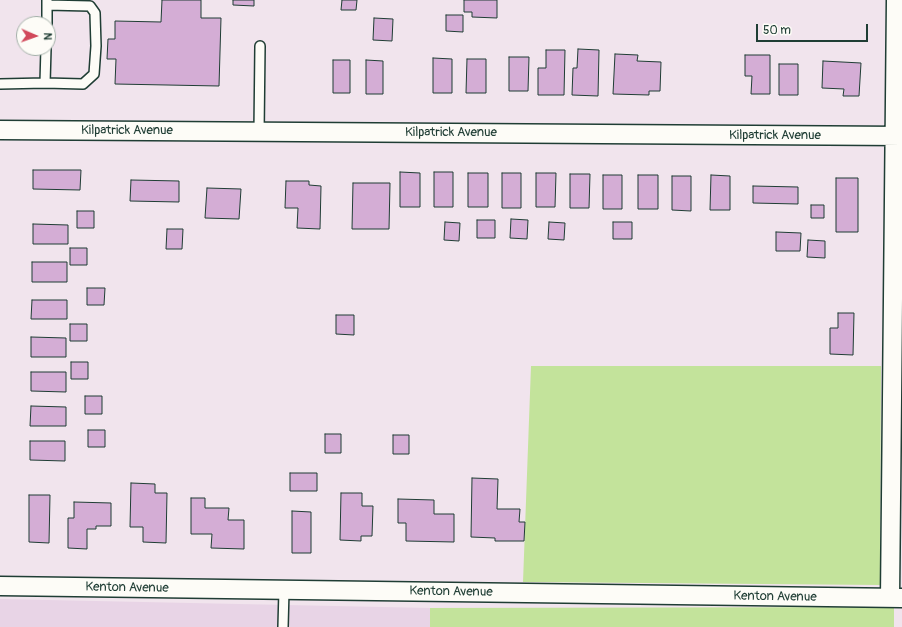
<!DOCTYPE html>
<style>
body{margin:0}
#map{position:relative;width:902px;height:627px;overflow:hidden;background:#f1e4ed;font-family:Pangolin,sans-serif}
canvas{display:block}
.north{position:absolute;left:16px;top:16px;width:40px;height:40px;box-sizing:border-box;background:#fdfcf7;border:1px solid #a4b0a9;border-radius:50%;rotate:92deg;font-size:11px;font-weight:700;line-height:16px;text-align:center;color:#1f3d34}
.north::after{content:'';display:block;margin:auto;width:14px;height:18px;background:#d1495b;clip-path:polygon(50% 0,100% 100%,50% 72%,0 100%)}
.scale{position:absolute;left:756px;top:24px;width:112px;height:18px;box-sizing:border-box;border:2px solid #1f3d34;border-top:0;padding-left:5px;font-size:12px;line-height:14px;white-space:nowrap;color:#1f3d34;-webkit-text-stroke:3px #fdfcf7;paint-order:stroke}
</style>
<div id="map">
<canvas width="902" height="627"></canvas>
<div class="north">N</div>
<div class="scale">50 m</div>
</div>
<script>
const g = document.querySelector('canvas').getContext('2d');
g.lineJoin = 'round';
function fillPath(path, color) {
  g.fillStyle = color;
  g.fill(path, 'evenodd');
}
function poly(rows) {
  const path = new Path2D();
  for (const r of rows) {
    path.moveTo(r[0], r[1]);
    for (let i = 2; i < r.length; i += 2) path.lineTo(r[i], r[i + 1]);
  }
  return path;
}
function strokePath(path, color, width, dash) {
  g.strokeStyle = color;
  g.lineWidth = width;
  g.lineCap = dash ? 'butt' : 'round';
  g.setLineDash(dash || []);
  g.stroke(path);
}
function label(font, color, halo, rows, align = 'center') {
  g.font = font + ' Pangolin,sans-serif';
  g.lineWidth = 3;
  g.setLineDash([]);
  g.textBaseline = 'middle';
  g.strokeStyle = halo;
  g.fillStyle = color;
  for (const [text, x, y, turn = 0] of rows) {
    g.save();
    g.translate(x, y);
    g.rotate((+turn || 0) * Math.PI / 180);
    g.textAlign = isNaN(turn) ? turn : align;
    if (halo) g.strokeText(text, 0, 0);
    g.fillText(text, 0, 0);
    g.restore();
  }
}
fillPath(poly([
 [0,599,430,608,430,627,0,627]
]), '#e8d4e6');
fillPath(poly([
 [531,366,881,366,880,585,523,582],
 [894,607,894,627,430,627,430,608]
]), '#c3e39b');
const building = poly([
 [162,0,201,0,201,18,221,18,219,86,115,84,116,59,107,59,108,39,115,39,115,21,161,22,162,0],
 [233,0,254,0,254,6,233,5,233,0],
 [342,0,357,0,356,10,341,10,342,0],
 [464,0,497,0,497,18,472,17,472,12,464,12,464,0],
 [446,15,463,15,463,32,446,31,446,15],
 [374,18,393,19,392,41,373,40,374,18],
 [578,49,599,50,598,96,572,95,573,68,577,68,578,49],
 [546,50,565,50,564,95,538,95,538,68,546,68,546,50],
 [615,54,638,55,637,61,661,62,660,91,649,91,649,95,613,94,615,54],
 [745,55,770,55,770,94,751,94,752,76,745,76,745,55],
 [509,57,529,57,528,91,509,91,509,57],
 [433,58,452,59,452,93,433,93,433,58],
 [467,59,486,59,486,93,466,93,467,59],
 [333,60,350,60,350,93,333,93,333,60],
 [366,60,383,61,383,94,366,94,366,60],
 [823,61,861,63,859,96,843,96,844,89,822,88,823,61],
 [779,64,798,64,798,95,779,95,779,64],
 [33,170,81,170,80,190,33,189,33,170],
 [400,172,420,173,420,207,400,207,400,172],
 [434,172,453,172,453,207,434,207,434,172],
 [468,173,488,173,488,207,468,207,468,173],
 [502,173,521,173,521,208,502,208,502,173],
 [536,173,556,173,555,207,536,207,536,173],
 [570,174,590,174,589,208,570,208,570,174],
 [603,175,622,175,622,209,603,209,603,175],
 [638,175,658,175,658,209,638,209,638,175],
 [711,175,730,176,730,210,710,210,711,175],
 [672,176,691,176,691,211,672,210,672,176],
 [836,178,858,178,858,232,836,232,836,178],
 [131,180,179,181,179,202,130,201,131,180],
 [286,181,309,181,309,185,321,186,320,229,297,228,298,208,285,208,286,181],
 [353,183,390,183,389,229,352,229,353,183],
 [753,186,798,187,798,204,753,203,753,186],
 [207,188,241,189,239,219,205,218,207,188],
 [811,205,824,205,824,218,811,218,811,205],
 [77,211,94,211,94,228,77,228,77,211],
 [511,219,528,220,527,239,510,238,511,219],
 [477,220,495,220,495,238,477,238,477,220],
 [445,222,460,223,459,241,444,240,445,222],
 [549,222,565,223,564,240,548,239,549,222],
 [613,222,632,222,632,239,613,239,613,222],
 [33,224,68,225,68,244,33,244,33,224],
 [167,229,183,229,182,249,166,249,167,229],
 [776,232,801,233,800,251,776,251,776,232],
 [808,240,825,241,825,258,807,257,808,240],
 [70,248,87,248,87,265,70,265,70,248],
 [32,262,67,262,67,282,32,282,32,262],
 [87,288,105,288,104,305,87,305,87,288],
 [32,300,67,300,67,319,31,319,32,300],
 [838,313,854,313,853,355,830,354,830,328,838,328,838,313],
 [336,315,354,315,354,335,336,334,336,315],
 [70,324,87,324,87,341,70,341,70,324],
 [31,337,66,338,66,357,31,357,31,337],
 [71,362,88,362,88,379,71,379,71,362],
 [31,372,66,372,66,392,31,391,31,372],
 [85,396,102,396,102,414,85,414,85,396],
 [31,406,66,407,66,426,30,426,31,406],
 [88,430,105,430,105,447,88,447,88,430],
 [325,434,341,434,341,453,325,453,325,434],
 [393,435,409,435,409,454,393,454,393,435],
 [30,441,65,441,65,461,30,460,30,441],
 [290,473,317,473,317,491,290,491,290,473],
 [472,478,498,479,497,509,520,509,519,522,525,522,524,541,495,541,495,538,471,537,472,478],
 [131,483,155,484,155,493,167,493,166,543,143,542,143,527,130,527,131,483],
 [341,493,362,493,362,506,373,506,372,536,361,536,361,541,340,540,341,493],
 [29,495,50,495,49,543,29,542,29,495],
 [191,498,205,498,205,508,229,508,228,520,244,520,244,549,211,548,212,534,191,534,191,498],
 [398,499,434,500,434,514,454,514,454,542,406,541,406,523,398,523,398,499],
 [74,502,111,503,111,526,96,526,96,529,87,529,87,549,68,548,68,518,74,518,74,502],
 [292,511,311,512,311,553,292,553,292,511]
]);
fillPath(building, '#d4add5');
strokePath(building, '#1f3d34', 1);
const lane = poly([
 [47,24,47,0],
 [45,83,83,84,94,74,96,46,95,13,90,6,47,5],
 [0,84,45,83,46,48],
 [259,132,260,46],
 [283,627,284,590]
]);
const street = poly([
 [0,130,902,136],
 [0,586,902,598],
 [890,598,896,0]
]);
strokePath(lane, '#1f3d34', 12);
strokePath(street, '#1f3d34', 21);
strokePath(lane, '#fdfcf7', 9);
strokePath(street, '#fdfcf7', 18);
label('13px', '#1f3d34', '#fdfcf7', [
 ["Kilpatrick Avenue",127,131],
 ["Kilpatrick Avenue",451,133],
 ["Kilpatrick Avenue",775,136],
 ["Kenton Avenue",127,588,1],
 ["Kenton Avenue",451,592,1],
 ["Kenton Avenue",775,597,1]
]);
</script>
